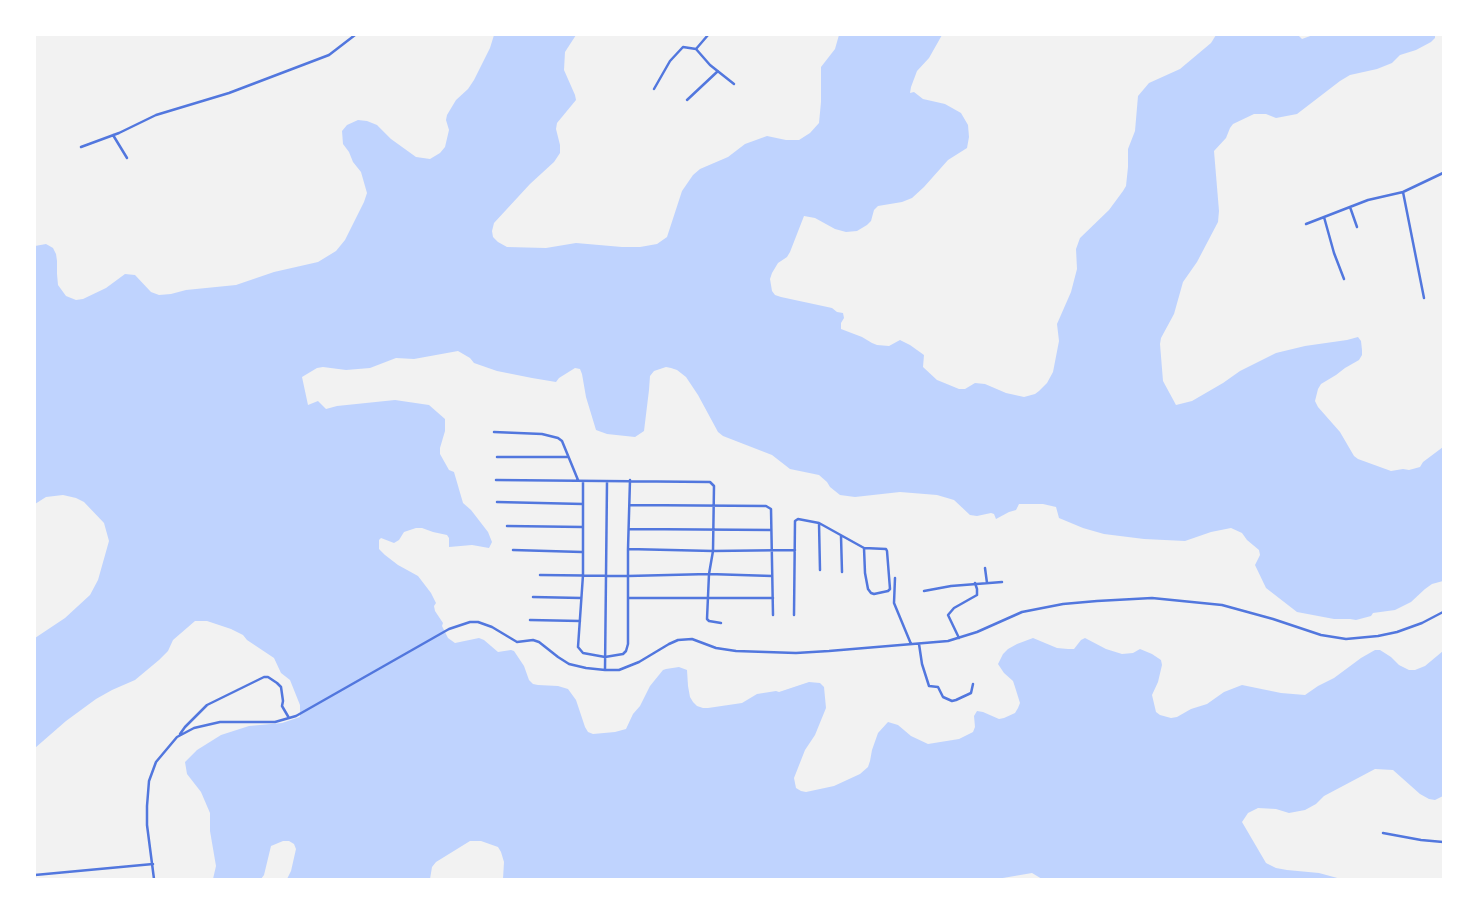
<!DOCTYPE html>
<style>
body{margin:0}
#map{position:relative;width:1478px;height:914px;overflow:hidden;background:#f2f2f2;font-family:"Exo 2",sans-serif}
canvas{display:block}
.frame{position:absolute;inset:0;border:36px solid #fff;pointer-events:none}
</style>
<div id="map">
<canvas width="1478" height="914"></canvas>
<div class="frame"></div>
</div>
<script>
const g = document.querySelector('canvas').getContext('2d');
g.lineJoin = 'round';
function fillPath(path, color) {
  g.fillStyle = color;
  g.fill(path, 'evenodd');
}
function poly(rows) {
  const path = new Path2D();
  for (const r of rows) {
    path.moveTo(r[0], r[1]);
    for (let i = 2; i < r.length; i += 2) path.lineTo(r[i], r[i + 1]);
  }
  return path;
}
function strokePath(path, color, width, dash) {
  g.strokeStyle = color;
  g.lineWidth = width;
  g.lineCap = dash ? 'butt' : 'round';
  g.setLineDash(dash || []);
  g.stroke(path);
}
fillPath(poly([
 [494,35,576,35,565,52,564,70,575,95,576,100,557,123,556,129,560,145,560,153,554,162,530,184,494,223,492,231,493,237,498,242,507,247,546,248,576,243,622,247,640,247,657,244,667,237,682,191,693,175,700,169,728,157,745,144,767,136,786,140,799,140,810,133,819,123,821,102,821,67,835,49,839,35,942,35,929,58,917,71,911,87,910,93,914,92,923,99,945,104,961,113,968,125,969,137,967,148,948,160,924,187,912,198,902,202,878,206,874,210,871,221,867,225,857,231,846,232,835,229,815,218,804,216,790,252,787,257,778,263,772,273,770,279,772,291,775,295,781,297,832,308,837,312,843,313,844,318,841,323,841,329,862,337,872,343,877,345,889,346,900,340,910,345,924,355,923,367,937,380,942,382,959,389,965,389,975,383,985,384,1006,393,1024,397,1035,394,1039,391,1047,383,1053,372,1059,341,1057,324,1071,292,1077,269,1076,249,1080,238,1109,210,1123,191,1126,186,1128,167,1128,149,1135,131,1138,96,1149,83,1180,69,1211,43,1216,35,1298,35,1302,39,1313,35,1435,35,1435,38,1431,42,1416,50,1400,55,1392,63,1377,69,1350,75,1340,81,1297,114,1276,118,1266,114,1254,114,1233,124,1230,128,1226,138,1214,151,1219,211,1218,222,1197,262,1183,282,1174,314,1161,338,1160,344,1163,381,1176,405,1192,401,1223,383,1240,371,1276,353,1305,346,1347,340,1358,337,1361,341,1362,350,1362,355,1359,360,1345,368,1336,375,1321,384,1318,389,1315,401,1318,407,1340,432,1354,456,1358,459,1391,471,1403,469,1409,470,1420,467,1423,462,1443,447,1443,581,1432,584,1425,589,1411,602,1395,610,1373,613,1371,616,1356,620,1350,619,1334,619,1297,612,1266,588,1255,565,1260,555,1259,550,1247,540,1242,533,1231,528,1211,532,1185,541,1144,539,1104,534,1083,528,1059,518,1056,507,1043,504,1019,504,1016,510,1009,512,996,519,994,514,991,513,977,516,970,515,954,500,937,495,900,492,855,497,840,495,830,487,827,482,819,475,790,469,772,455,723,436,718,432,698,395,686,377,677,370,671,368,666,367,654,371,650,376,649,390,644,431,635,437,607,434,596,430,586,397,582,374,580,369,575,368,559,378,556,382,532,378,497,371,474,363,470,358,458,351,414,359,396,358,370,368,346,370,323,367,317,368,302,377,308,405,318,401,326,409,337,406,395,400,429,405,445,419,445,431,440,448,440,454,449,470,454,472,463,503,471,510,488,532,492,542,489,548,472,545,449,547,449,538,447,535,433,532,422,528,416,528,404,532,399,540,394,543,381,538,379,540,379,549,385,555,398,565,418,576,431,593,436,603,434,606,435,611,443,623,442,626,448,638,455,643,479,638,484,640,498,652,511,650,514,651,524,666,529,680,533,684,538,685,558,686,568,689,576,700,585,727,588,732,593,734,615,732,626,729,633,714,640,706,650,686,663,670,666,669,679,667,687,670,688,686,690,697,693,702,697,706,703,708,708,708,742,703,757,694,776,691,779,692,809,682,820,683,824,687,826,708,815,735,805,750,794,778,796,788,801,791,806,792,834,786,860,774,868,767,870,761,872,750,878,733,888,722,898,725,911,736,928,744,959,739,973,732,975,727,974,716,977,711,983,712,999,719,1004,718,1015,713,1018,708,1020,703,1015,687,1013,681,1004,673,998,664,1003,654,1008,649,1017,644,1033,638,1057,648,1068,649,1074,649,1081,640,1085,638,1106,649,1122,654,1133,653,1140,649,1152,654,1161,660,1162,665,1158,682,1152,695,1156,712,1160,715,1171,718,1177,717,1191,709,1207,704,1224,692,1242,685,1281,693,1305,695,1318,686,1334,678,1361,658,1375,650,1380,650,1391,657,1399,665,1409,670,1415,670,1425,666,1443,651,1443,796,1435,800,1429,799,1420,794,1393,770,1375,769,1324,796,1316,804,1305,810,1289,813,1276,809,1258,808,1248,813,1242,822,1266,863,1276,868,1287,870,1319,873,1341,879,1042,879,1032,873,997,879,680,879,676,878,666,879,503,879,504,862,501,852,498,847,481,841,470,841,436,862,432,867,430,879,287,879,291,871,296,849,294,844,289,841,283,841,271,846,264,875,261,879,213,879,216,866,210,831,210,813,201,792,187,774,185,762,197,750,221,735,249,726,282,723,300,717,300,705,290,680,281,673,274,658,247,640,243,635,231,629,207,621,195,621,173,640,168,651,159,660,135,680,112,690,96,699,66,721,35,748,35,638,65,618,90,595,98,580,109,541,104,523,84,502,76,498,63,495,46,497,35,504,35,246,46,244,53,248,56,254,57,261,57,274,58,285,66,296,76,300,83,299,106,288,125,274,135,275,151,292,159,295,171,294,186,290,236,285,274,272,318,262,336,251,345,240,364,202,367,193,361,172,353,162,349,152,343,144,342,131,347,125,358,120,367,121,377,125,391,139,416,157,430,159,440,153,445,147,449,130,446,120,447,115,456,100,468,89,474,80,490,48]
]), '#bfd3fe');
strokePath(poly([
 [696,49,708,35],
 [654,89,670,61,683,47,696,49,710,65,734,84],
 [687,100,718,71],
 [113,135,127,158],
 [81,147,119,133,156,115,229,93,329,55,355,35],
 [1403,192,1424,298],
 [1350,207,1357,227],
 [1324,217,1334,253,1344,279],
 [1306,224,1368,200,1403,192,1443,173],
 [494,432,542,434,558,438,562,441,578,480],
 [497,457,568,457],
 [496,480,710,482,714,486,713,551,709,574,707,619,709,621,721,623],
 [583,481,583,575,578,647,583,653,605,657,623,654,626,651,628,644,628,549,630,480],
 [497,502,583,504],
 [630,505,766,506,771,509,773,615],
 [819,523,864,548,865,573,868,589,871,593,874,594,888,591,890,589,887,551,886,549,864,548],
 [507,526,583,527],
 [629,529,771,530],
 [841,536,842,572],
 [628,549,713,551,795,550],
 [513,550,582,552],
 [985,568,987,583],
 [540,575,628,576,709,574,772,576],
 [895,578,894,603,911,644],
 [924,591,951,586,1002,582],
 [533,597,581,598],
 [628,598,773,598],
 [794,615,795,521,798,519,819,523,820,570],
 [530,620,580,621],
 [959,638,948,615,954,608,977,595,977,589,975,583],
 [919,644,922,664,929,686,938,687,943,697,952,701,956,700,971,693,973,684],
 [605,670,607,482],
 [180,734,185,727,207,705,264,677,268,677,277,683,281,687,283,701,282,706,289,718],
 [1383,833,1421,840,1443,842],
 [35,875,153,864],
 [154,879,147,825,147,806,149,781,156,762,177,737,194,728,220,722,275,722,296,716,449,629,470,622,478,622,492,627,517,642,533,640,539,642,558,657,569,664,586,668,605,670,619,670,639,662,669,644,678,640,692,639,716,648,736,651,796,653,829,651,948,641,977,632,1022,612,1063,604,1097,601,1152,598,1222,605,1273,619,1321,635,1346,639,1378,636,1397,632,1422,623,1443,612]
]), '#5277de', 2.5);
</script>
